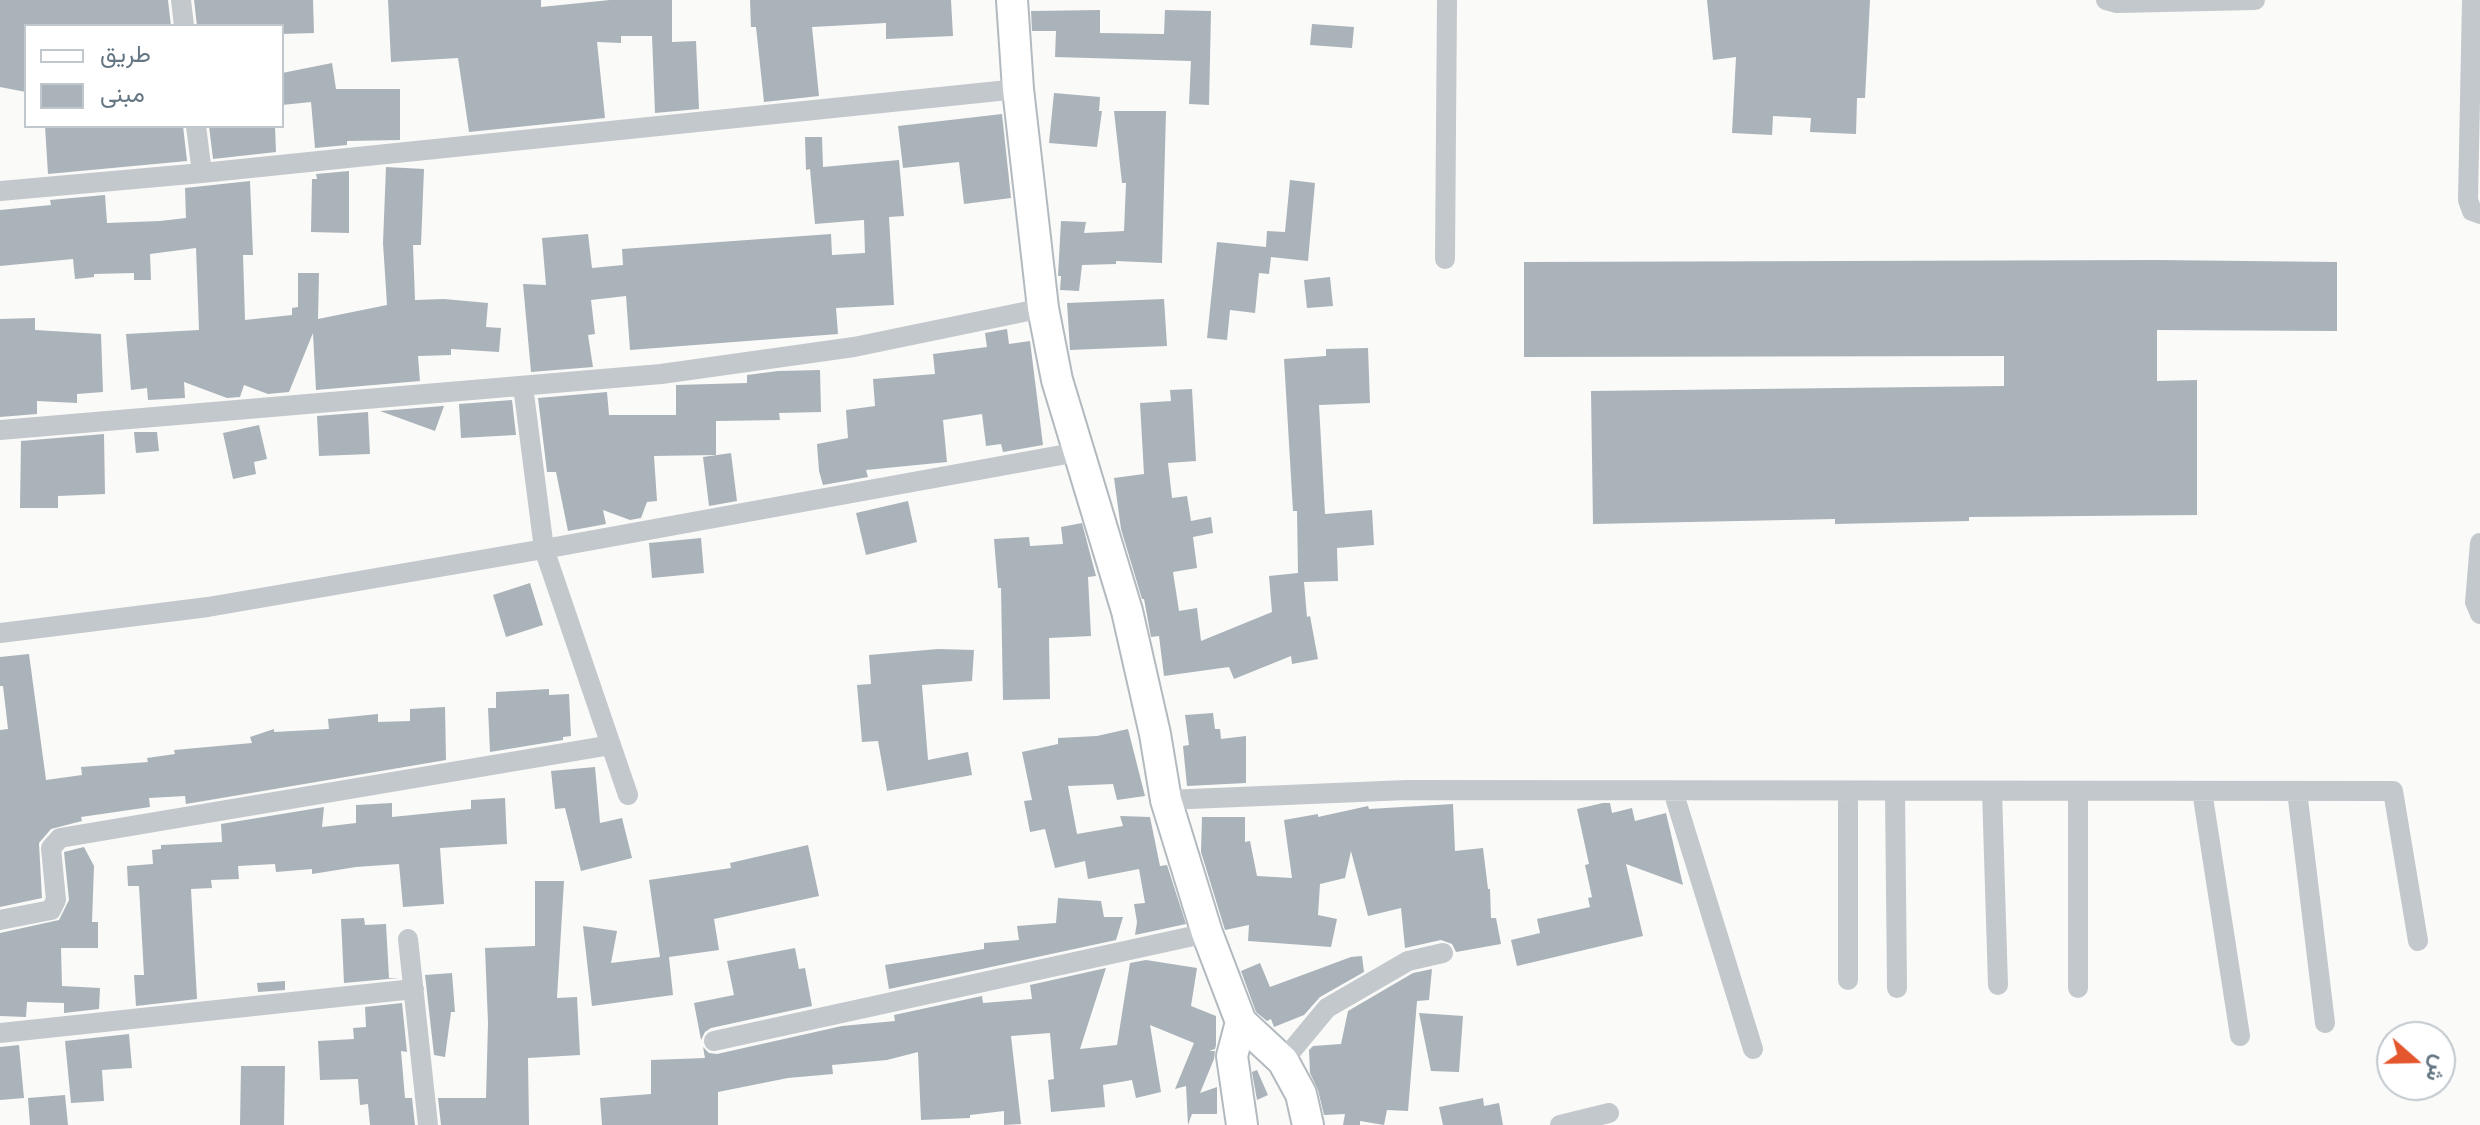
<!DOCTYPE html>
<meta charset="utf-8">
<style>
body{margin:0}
#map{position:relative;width:2480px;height:1125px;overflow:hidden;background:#fafaf8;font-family:Karla,Vazirmatn,sans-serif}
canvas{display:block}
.legend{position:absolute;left:24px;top:24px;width:260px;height:104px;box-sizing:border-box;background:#fff;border:2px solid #c1c8cd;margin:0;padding:10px 14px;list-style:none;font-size:24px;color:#657683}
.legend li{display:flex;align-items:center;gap:16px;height:40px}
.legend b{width:40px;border:2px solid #c1c8cd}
.north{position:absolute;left:2376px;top:1021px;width:80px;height:80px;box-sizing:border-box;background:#fff;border:2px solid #c1c8cd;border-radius:50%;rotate:110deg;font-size:22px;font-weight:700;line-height:32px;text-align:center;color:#657683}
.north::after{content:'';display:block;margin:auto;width:28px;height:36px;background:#e4572e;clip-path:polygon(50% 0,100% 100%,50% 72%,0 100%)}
</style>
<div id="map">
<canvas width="2480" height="1125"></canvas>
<ul class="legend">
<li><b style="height:10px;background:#fff"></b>طريق</li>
<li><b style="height:22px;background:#aab3b9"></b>مبنى</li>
</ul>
<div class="north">ش</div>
</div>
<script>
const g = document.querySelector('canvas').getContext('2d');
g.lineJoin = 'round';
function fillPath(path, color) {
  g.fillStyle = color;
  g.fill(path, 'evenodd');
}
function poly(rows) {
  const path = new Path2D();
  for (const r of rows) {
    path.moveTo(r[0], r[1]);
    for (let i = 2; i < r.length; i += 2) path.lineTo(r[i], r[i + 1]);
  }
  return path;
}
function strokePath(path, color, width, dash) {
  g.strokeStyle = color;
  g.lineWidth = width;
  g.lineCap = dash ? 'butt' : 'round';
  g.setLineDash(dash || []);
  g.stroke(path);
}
fillPath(poly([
 [0,0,168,0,171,26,26,26,26,92,0,87],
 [194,0,313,0,314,33,282,34,282,26,197,26],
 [388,0,541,0,541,7,610,0,672,0,672,42,696,41,699,109,655,113,652,36,621,36,621,43,597,42,605,118,469,132,458,58,391,62],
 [750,0,951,0,953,36,886,39,886,23,812,27,819,96,764,102,756,27,751,27],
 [1707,0,1870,0,1865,98,1857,98,1856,134,1810,132,1811,118,1773,116,1772,135,1732,133,1736,57,1713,60],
 [1100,10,1100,33,1164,34,1165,10,1211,11,1209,105,1189,104,1191,61,1055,57,1056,31,1032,31,1031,11],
 [1312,24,1354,27,1352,48,1310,45],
 [332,63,336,89,400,89,400,140,347,141,347,145,315,148,311,102,282,105,282,73],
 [1054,93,1100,97,1099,111,1102,111,1097,147,1049,143],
 [1114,111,1166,111,1162,263,1116,261,1116,264,1082,265,1079,291,1060,290,1061,276,1058,276,1061,221,1086,222,1084,233,1124,231,1126,183,1122,183],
 [1002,114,1011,198,964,204,959,162,903,168,898,126],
 [45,126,183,126,187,161,48,174],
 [209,126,275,126,276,152,213,159],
 [805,137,822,137,823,167,899,160,904,216,889,217,894,305,836,308,838,334,630,350,626,296,591,300,595,334,588,335,593,367,531,372,523,284,546,285,542,238,588,234,592,268,623,265,622,249,831,234,832,255,865,253,864,220,815,224,810,169,806,170],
 [386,167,424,169,421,245,413,245,415,300,444,299,488,303,486,327,501,328,499,352,451,349,451,355,418,356,420,381,316,390,313,333,289,392,268,394,244,385,240,397,227,398,184,382,185,398,148,400,147,388,131,390,126,334,199,330,196,248,150,254,151,280,134,280,134,273,94,274,94,277,75,279,73,259,0,266,0,210,51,205,50,200,105,195,107,223,160,221,186,218,185,188,250,181,253,255,243,255,245,320,292,315,292,308,298,307,298,273,319,273,318,319,387,305,383,243],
 [349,171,349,233,311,232,312,179,317,179,316,174],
 [1290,180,1315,183,1308,261,1271,257,1269,274,1259,273,1255,313,1230,310,1227,340,1207,338,1217,242,1266,247,1267,231,1285,232],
 [2157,260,2337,262,2337,331,2157,330,2157,381,2197,380,2197,515,1969,517,1969,521,1835,524,1835,519,1593,524,1591,391,2004,386,2004,356,1524,357,1524,262],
 [1330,277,1333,306,1307,308,1304,280],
 [1164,299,1167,346,1070,350,1067,303],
 [35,318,35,330,101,334,103,392,77,394,77,403,37,401,37,414,0,417,0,319],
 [1007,329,1009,344,1030,341,1043,445,1003,452,1001,444,986,446,982,414,943,420,947,462,866,470,868,477,823,485,819,471,817,444,848,438,846,410,875,406,873,379,935,374,933,354,987,347,985,333],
 [1368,348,1370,403,1319,405,1325,514,1372,510,1374,545,1337,548,1338,581,1304,582,1307,617,1310,616,1318,659,1292,664,1291,656,1234,679,1229,667,1164,676,1159,636,1151,637,1144,599,1142,599,1121,529,1114,478,1144,474,1140,403,1171,401,1170,390,1192,389,1196,461,1168,463,1172,498,1187,496,1191,521,1211,517,1213,533,1193,537,1197,568,1173,572,1179,611,1197,608,1201,641,1272,612,1269,576,1298,573,1297,511,1293,511,1284,359,1326,356,1326,349],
 [820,370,821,412,779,413,780,420,716,421,716,455,654,456,657,501,647,502,641,518,630,520,603,510,606,524,568,531,556,472,547,472,538,398,607,392,609,415,676,415,676,385,747,383,747,375,778,371],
 [512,400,516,435,461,438,459,404],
 [444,406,435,431,380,411,443,406],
 [368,412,370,454,319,456,317,416],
 [259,425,267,459,254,462,256,474,233,479,223,433],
 [134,432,157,432,159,451,136,453],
 [104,434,105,494,58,496,58,508,20,508,21,441],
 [731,453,737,501,709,506,703,457],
 [908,501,917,542,866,555,856,513],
 [1082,523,1096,576,1088,577,1091,636,1049,638,1050,699,1003,700,1001,588,998,588,994,539,1029,537,1030,546,1063,544,1061,527],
 [701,538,704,573,652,578,649,543],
 [530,583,543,625,506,637,493,595],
 [938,649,974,650,972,681,922,685,928,760,968,752,972,775,887,791,878,741,862,742,857,685,871,684,869,655],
 [29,654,46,780,82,775,81,767,148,762,147,758,175,754,174,750,252,743,250,737,274,729,274,732,329,729,328,719,378,714,378,722,410,721,410,709,445,707,446,760,186,804,185,796,149,798,150,807,81,817,82,821,51,829,39,843,42,898,0,907,0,730,8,729,3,686,0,686,0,657],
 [549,689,549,695,569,694,571,736,563,737,563,740,490,752,488,708,496,708,496,692],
 [1213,713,1215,729,1220,729,1221,739,1246,736,1246,783,1187,786,1183,746,1189,745,1185,715],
 [1128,729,1145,796,1117,800,1113,784,1068,786,1077,834,1123,826,1120,816,1150,817,1160,866,1167,865,1186,924,1135,935,1137,922,1134,904,1145,903,1139,869,1088,879,1085,861,1055,868,1045,829,1030,832,1024,801,1032,800,1022,752,1058,744,1058,738,1097,736],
 [595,767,600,823,622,818,632,858,581,871,565,808,555,809,551,771],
 [505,798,507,844,440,848,444,904,403,907,399,864,356,867,312,874,312,869,276,872,275,864,238,866,239,879,211,880,212,888,191,889,197,999,136,1006,134,975,144,975,139,886,128,886,127,866,153,864,152,850,161,849,161,845,222,842,221,824,324,807,322,827,356,823,356,805,392,803,392,817,471,809,471,800],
 [1603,803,1610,803,1612,813,1632,808,1635,821,1666,813,1683,885,1626,864,1643,936,1517,966,1511,940,1540,933,1537,919,1590,907,1588,898,1592,897,1585,865,1589,864,1577,809],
 [1453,804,1455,851,1483,848,1488,889,1490,889,1491,918,1496,918,1501,944,1456,952,1452,944,1441,940,1405,948,1401,908,1368,916,1351,851,1345,878,1320,884,1318,915,1337,919,1331,947,1248,941,1249,925,1225,930,1201,852,1202,817,1245,817,1245,842,1250,841,1257,876,1292,878,1284,820,1318,814,1318,817,1368,806,1369,809],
 [808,845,819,896,714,919,719,950,669,957,673,995,592,1006,583,926,617,931,611,963,660,957,649,880,731,868,730,863],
 [84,847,94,866,92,922,98,922,98,948,61,948,62,986,100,988,99,1009,64,1013,64,1003,27,1002,26,1017,0,1016,0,933,59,920,69,900,64,852],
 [535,881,564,881,557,998,577,997,580,1055,528,1058,529,1125,441,1125,438,1098,486,1098,488,1023,485,948,535,946],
 [1058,898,1101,901,1104,917,1123,917,1116,940,889,989,885,965,984,949,984,943,1019,940,1017,926,1056,923],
 [364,918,365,925,386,924,389,978,399,978,344,983,341,919],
 [795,948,799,969,805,968,812,1006,711,1028,705,1032,701,1040,694,1003,734,995,727,961],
 [1362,956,1364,972,1320,997,1304,1015,1274,1027,1271,1019,1267,1021,1256,1012,1241,971,1260,963,1270,987,1351,957],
 [1146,960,1197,968,1191,1006,1216,1016,1216,1045,1215,1049,1209,1051,1215,1051,1214,1059,1200,1093,1217,1087,1217,1114,1192,1114,1188,1125,1186,1086,1175,1089,1194,1043,1150,1025,1161,1092,1136,1098,1132,1080,1103,1085,1105,1107,1051,1112,1048,1080,1054,1079,1050,1033,1011,1036,1021,1124,1004,1125,1004,1111,970,1115,970,1118,921,1120,918,1052,887,1060,832,1065,833,1074,788,1078,718,1092,718,1125,602,1125,600,1098,651,1094,651,1060,705,1058,703,1047,709,1053,717,1054,842,1026,895,1021,894,1015,982,996,983,1003,1032,999,1030,985,1106,968,1080,1049,1117,1045,1130,963],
 [1432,969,1429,1000,1417,1001,1408,1111,1387,1110,1384,1125,1360,1121,1360,1125,1343,1125,1345,1114,1324,1115,1318,1090,1310,1073,1309,1050,1313,1046,1341,1044,1348,1011,1413,973],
 [452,973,455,1012,451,1012,445,1057,434,1055,425,975],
 [285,981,285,990,258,992,257,983],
 [402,1003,407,1052,401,1051,405,1098,412,1098,415,1125,370,1125,368,1104,360,1105,358,1079,320,1080,318,1041,354,1039,353,1028,366,1027,365,1007],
 [1419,1013,1463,1016,1459,1072,1431,1071],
 [129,1034,132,1068,102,1070,104,1101,71,1103,65,1041],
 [19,1045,24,1098,0,1100,0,1047],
 [241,1066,285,1066,284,1125,240,1125],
 [1257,1070,1268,1095,1257,1100,1252,1072],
 [65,1095,68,1125,30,1125,28,1098],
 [1483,1098,1484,1106,1499,1103,1503,1125,1443,1125,1439,1107]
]), '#aab3b9');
const secondary = poly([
 [1012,0,1018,89,1043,308,1057,380,1127,611,1155,734,1166,800,1207,933,1241,1022,1283,1061,1301,1094,1308,1125],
 [1241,1022,1232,1056,1242,1125]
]);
strokePath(secondary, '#b3babf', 34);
strokePath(poly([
 [181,0,184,26],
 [2106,0,2117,3,2255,0],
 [2472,0,2468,200,2472,211,2480,214],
 [196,126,202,173],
 [0,191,202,173,1018,89],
 [1445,259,1447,0],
 [523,386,544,549,628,795],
 [0,430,661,374,854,347,1043,308],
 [2480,543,2475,602,2480,614],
 [0,633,208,607,544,549,1078,452],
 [1673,791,1753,1049],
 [1848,791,1848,980],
 [1895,791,1897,988],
 [1992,791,1998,985],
 [2078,791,2078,988],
 [2202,791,2240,1036],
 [2297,791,2325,1023],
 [1166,800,1407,790,2393,791,2418,941],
 [0,920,51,910,56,900,51,848,60,838,611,745],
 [408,939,428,1125],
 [0,1033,414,989],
 [714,1041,1207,933],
 [1283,1061,1327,1008,1408,961,1443,953],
 [1560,1125,1609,1113]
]), '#c3c8cc', 20);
strokePath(secondary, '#fff', 30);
</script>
